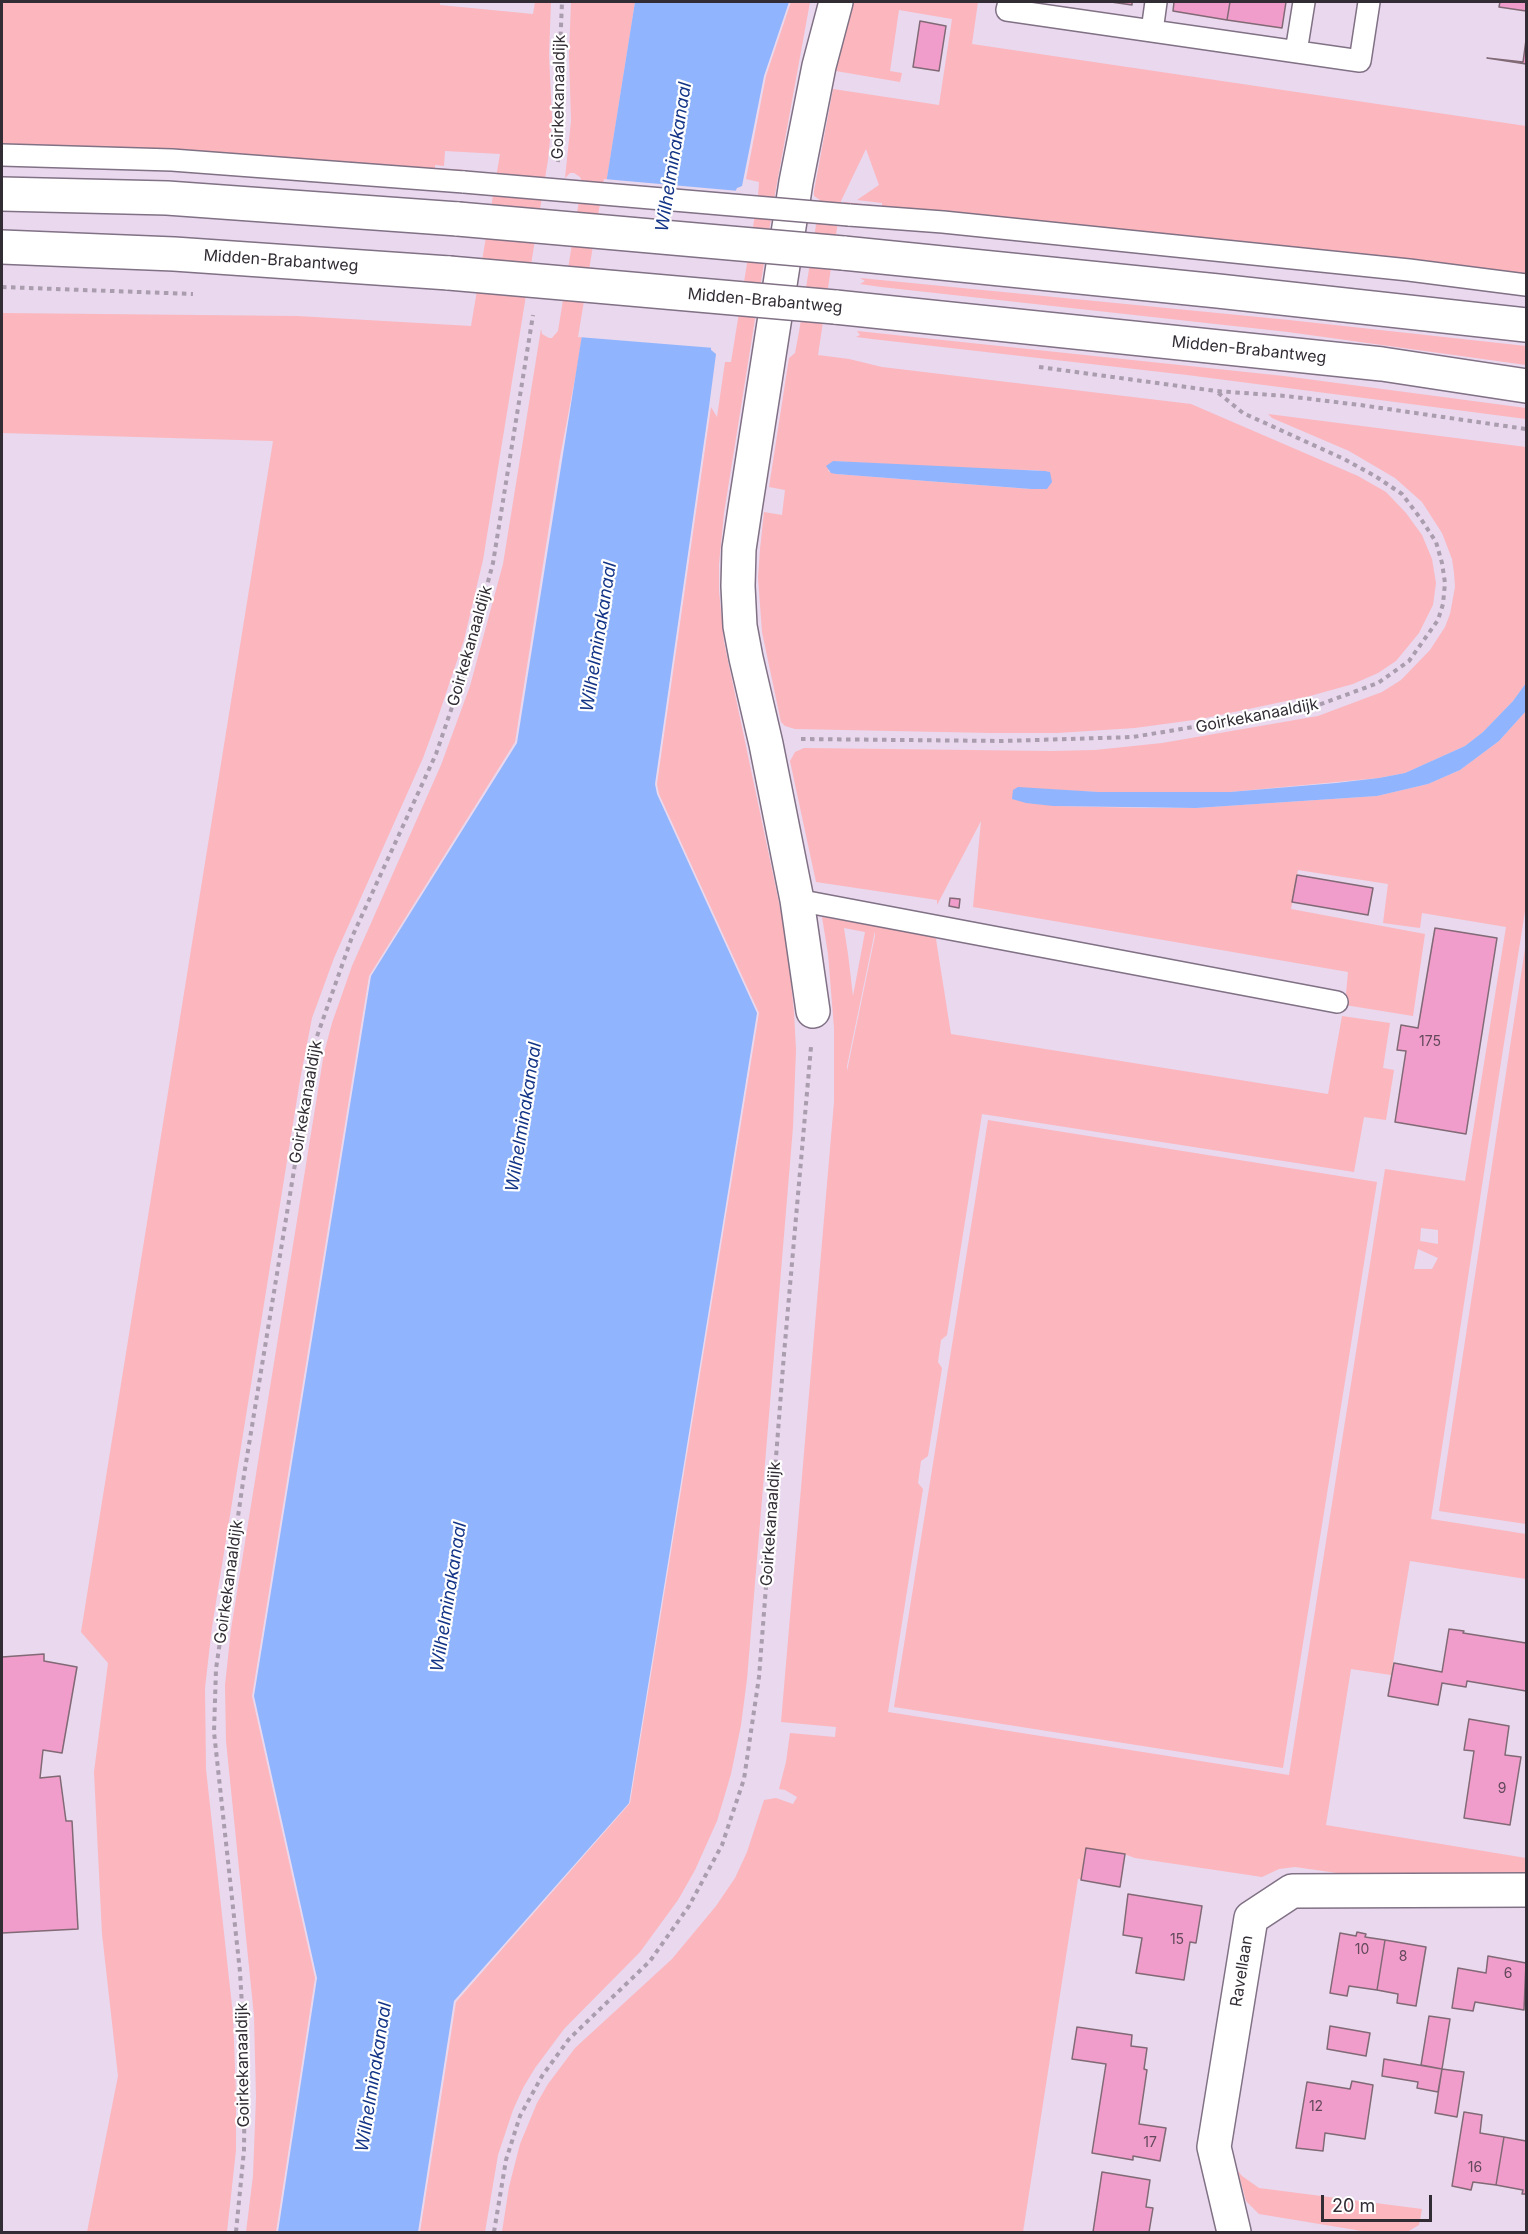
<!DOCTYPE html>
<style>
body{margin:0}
#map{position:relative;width:1528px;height:2234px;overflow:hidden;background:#e9d8ee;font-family:Inter,sans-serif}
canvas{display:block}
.frame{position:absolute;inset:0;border:3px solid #322c34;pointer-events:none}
.scale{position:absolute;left:1321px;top:2195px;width:111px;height:27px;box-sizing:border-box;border:3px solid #322c34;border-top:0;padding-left:8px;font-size:18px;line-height:21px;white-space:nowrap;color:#322c34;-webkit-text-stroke:4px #fff;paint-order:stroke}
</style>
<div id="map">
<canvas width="1528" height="2234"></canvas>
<div class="frame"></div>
<div class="scale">20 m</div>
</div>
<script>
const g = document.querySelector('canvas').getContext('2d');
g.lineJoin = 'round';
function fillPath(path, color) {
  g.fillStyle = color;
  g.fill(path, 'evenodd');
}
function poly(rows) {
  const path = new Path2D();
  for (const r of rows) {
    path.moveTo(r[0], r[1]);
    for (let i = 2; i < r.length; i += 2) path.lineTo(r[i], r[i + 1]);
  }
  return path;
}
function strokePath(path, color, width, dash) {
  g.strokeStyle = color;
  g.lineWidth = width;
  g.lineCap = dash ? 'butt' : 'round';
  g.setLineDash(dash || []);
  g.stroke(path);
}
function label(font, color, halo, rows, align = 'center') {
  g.font = font + ' Inter,sans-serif';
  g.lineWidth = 4.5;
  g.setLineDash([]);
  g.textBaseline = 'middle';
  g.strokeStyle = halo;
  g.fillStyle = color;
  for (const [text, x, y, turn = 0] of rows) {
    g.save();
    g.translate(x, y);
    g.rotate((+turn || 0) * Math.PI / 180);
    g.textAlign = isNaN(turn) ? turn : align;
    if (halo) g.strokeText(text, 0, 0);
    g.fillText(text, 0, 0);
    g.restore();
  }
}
fillPath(poly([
 [2,2,440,2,440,5,533,14,535,2,551,2,549,55,552,119,548,160,483,560,464,640,437,720,423,758,334,958,312,1018,300,1080,212,1627,205,1688,206,1769,233,2015,236,2095,236,2150,227,2232,87,2232,118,2076,102,1934,94,1772,108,1663,81,1632,273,441,2,433,2,313,297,316,471,326,500,154,445,151,444,166,435,165,435,168,466,170,465,174,236,154,2,145],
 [571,2,635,2,577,368,560,457,515,742,369,976,252,1696,315,1978,276,2232,246,2232,253,2176,256,2097,254,2016,226,1741,225,1685,231,1629,324,1053,332,1023,352,966,441,765,470,686,503,564,541,329,542,334,549,338,552,338,558,331,582,182,580,177,574,173,570,173,565,178,571,121,569,54],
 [791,2,810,2,775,194,724,513,719,564,719,591,724,642,786,936,794,1012,796,1050,793,1127,747,1679,741,1725,731,1774,717,1821,695,1870,678,1900,640,1952,564,2029,535,2068,523,2088,513,2110,498,2155,485,2232,420,2232,456,2002,630,1803,759,1013,659,794,657,784,711,407,717,417,725,362,731,362,758,196,759,182,746,179,766,76],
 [851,2,978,2,972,44,1526,126,1526,276,844,206,844,202,882,206,882,203,857,200,879,185,866,149,841,201,818,355,849,359,882,367,1191,404,1358,476,1386,492,1406,513,1422,535,1432,559,1436,583,1433,605,1419,633,1396,661,1378,673,1353,684,1310,696,1201,719,1135,728,1057,733,991,733,795,729,785,726,781,722,762,632,758,578,760,549,764,512,782,515,785,490,769,487,789,358,795,353,799,332,820,200,814,196,814,191,833,89,939,105,952,19,899,10,890,71,902,73,900,82,836,71],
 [833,461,967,469,1034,470,1050,472,1042,489,1030,489,836,474,828,471],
 [860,278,1289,320,1526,346,1526,365,1288,332,881,287,860,284,865,281],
 [857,331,1284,376,1526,408,1526,419,1187,375,872,339,856,337,860,335],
 [1268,414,1526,447,1526,683,1513,701,1483,732,1465,746,1405,773,1379,778,1230,792,1196,793,1099,792,1017,788,1053,806,1145,808,1196,808,1377,796,1428,784,1460,770,1499,741,1526,711,1526,905,1498,1081,1431,1519,1526,1534,1526,1579,1410,1561,1391,1675,1351,1669,1326,1825,1526,1858,1526,1879,1435,1887,1295,1867,1279,1869,1262,1877,1135,1858,1124,1854,1087,1848,1081,1879,1078,1879,1023,2232,502,2232,509,2187,520,2144,537,2103,548,2084,575,2048,672,1959,716,1906,735,1878,747,1852,764,1800,776,1798,793,1804,797,1797,785,1790,779,1789,786,1762,790,1733,835,1737,836,1727,781,1722,834,1102,834,1028,828,954,822,917,931,935,935,933,951,1034,1328,1094,1342,1016,1390,1023,1383,1068,1394,1070,1386,1120,1364,1117,1354,1172,982,1114,947,1335,941,1340,938,1362,942,1368,928,1456,921,1461,918,1483,923,1489,888,1712,1289,1775,1385,1169,1465,1181,1506,927,1422,913,1420,928,1383,923,1388,884,1298,870,1291,909,1425,934,1413,1016,1345,1005,1348,972,973,907,981,821,937,905,937,900,816,882,790,761,795,752,804,748,1051,751,1095,750,1162,743,1318,716,1382,692,1401,680,1430,650,1445,627,1450,614,1455,587,1454,573,1452,559,1442,533,1422,502,1395,478,1349,451,1272,418],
 [844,928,865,932,853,996,848,954],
 [875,931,875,936,847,1071,847,1066],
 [1421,1228,1438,1230,1438,1244,1420,1241],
 [1418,1249,1438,1258,1432,1269,1414,1269],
 [1526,942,1526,1524,1439,1511],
 [988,1120,1377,1182,1283,1768,894,1707],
 [1238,2171,1242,2176,1259,2188,1422,2209,1419,2225,1407,2232,1368,2232,1259,2214,1246,2201]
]), '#fcb6bd');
fillPath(poly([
 [635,2,789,2,764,76,742,186,737,188,735,192,711,346,711,350,716,354,709,407,655,784,657,794,757,1013,629,1803,454,2001,418,2232,278,2232,317,1978,254,1696,371,976,517,743],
 [833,461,1045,471,1050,472,1052,482,1047,489,1031,489,836,474,831,473,826,466],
 [1526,683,1526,711,1499,741,1460,770,1428,784,1377,796,1196,808,1053,806,1026,803,1012,799,1013,790,1018,787,1099,792,1230,792,1336,783,1379,778,1405,773,1465,746,1483,732,1513,701]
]), '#90b4fd');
fillPath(poly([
 [604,179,739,191,714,348,578,337]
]), '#e9d8ee');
const building = poly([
 [1111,2,1132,2,1132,5,1111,2],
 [1174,2,1230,2,1227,20,1173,11,1174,2],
 [1230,2,1286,2,1282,28,1227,20,1230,2],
 [1500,2,1526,2,1526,11,1499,7,1500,2],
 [920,21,946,26,939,71,913,67,920,21],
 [1526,40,1526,64,1487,58,1523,62,1526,40],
 [1297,875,1373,888,1368,915,1292,902,1297,875],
 [950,898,960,899,959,908,949,906,950,898],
 [1435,928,1497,938,1466,1134,1395,1122,1406,1051,1397,1050,1401,1025,1418,1028,1435,928],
 [1449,1629,1464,1631,1463,1633,1526,1643,1526,1691,1467,1681,1466,1687,1442,1683,1438,1705,1388,1696,1394,1663,1442,1672,1449,1629],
 [44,1654,44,1661,77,1667,62,1753,43,1750,40,1778,60,1776,66,1821,72,1821,78,1929,2,1933,2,1657,44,1654],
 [1469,1719,1509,1726,1505,1755,1521,1757,1510,1825,1464,1818,1474,1751,1464,1750,1469,1719],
 [1086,1848,1125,1854,1120,1887,1081,1880,1086,1848],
 [1128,1894,1202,1906,1196,1943,1190,1942,1184,1980,1136,1973,1142,1938,1123,1935,1128,1894],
 [1357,1932,1366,1934,1365,1937,1385,1940,1377,1990,1349,1986,1347,1996,1330,1993,1340,1933,1356,1936,1357,1932],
 [1385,1940,1426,1947,1416,2006,1397,2003,1398,1994,1377,1990,1385,1940],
 [1488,1956,1526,1963,1524,2010,1475,2002,1473,2011,1452,2008,1458,1968,1486,1973,1488,1956],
 [1429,2016,1450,2019,1442,2069,1421,2065,1429,2016],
 [1330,2026,1370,2033,1366,2056,1327,2049,1330,2026],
 [1077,2027,1132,2035,1131,2046,1147,2048,1144,2069,1147,2070,1139,2124,1166,2128,1160,2161,1133,2156,1133,2160,1092,2153,1106,2064,1072,2059,1077,2027],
 [1384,2059,1442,2069,1438,2092,1417,2088,1418,2082,1382,2076,1384,2059],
 [1442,2069,1464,2072,1457,2117,1435,2113,1442,2069],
 [1352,2081,1373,2085,1365,2139,1325,2133,1323,2151,1296,2148,1307,2082,1350,2089,1352,2081],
 [1464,2112,1482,2115,1480,2133,1504,2137,1496,2185,1473,2182,1471,2190,1452,2186,1464,2112],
 [1504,2137,1526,2141,1526,2194,1522,2194,1523,2190,1496,2185,1504,2137],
 [1102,2172,1150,2180,1146,2207,1153,2208,1149,2232,1093,2232,1102,2172]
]);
fillPath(building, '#f09dcb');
strokePath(building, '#816975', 1.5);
const lane = poly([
 [1009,2,1007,10,1360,61,1369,2],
 [1152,31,1156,2],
 [1296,52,1304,2],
 [2,155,172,160,464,182],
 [849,215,943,222,1409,270,1526,285],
 [797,900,1337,1002]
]);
const street = poly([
 [813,1011,797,900,766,744,746,658,740,626,738,586,739,549,745,509,796,182,819,66,836,2],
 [1234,2232,1214,2147,1251,1918,1292,1891,1526,1890]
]);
const secondary = poly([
 [2,194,167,198,458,219],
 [2,247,174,254,449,273],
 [843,253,1218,291,1526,325],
 [835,307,1382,364,1526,386]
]);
strokePath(lane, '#807185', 24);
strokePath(street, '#807185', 36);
strokePath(secondary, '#807185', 36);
strokePath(poly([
 [558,162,561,116,560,50,562,2],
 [2,287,193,294],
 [1039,367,1216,391,1286,396,1360,405,1526,429],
 [801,739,1003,741,1133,737,1313,707,1378,683,1409,661,1438,620,1443,604,1445,583,1442,563,1436,542,1421,519,1402,494,1375,476,1344,459,1243,413,1216,391],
 [236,2232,244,2150,245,2056,240,1972,214,1732,216,1669,244,1475,315,1042,352,937,436,754,464,672,493,563,533,315],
 [494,2232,506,2160,520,2116,542,2076,569,2039,650,1961,689,1906,722,1845,744,1779,759,1677,784,1354,811,1047]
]), '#aa9dae', 4, [4.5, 4.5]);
strokePath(lane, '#fff', 21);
strokePath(street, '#fff', 33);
strokePath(secondary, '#fff', 33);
const laneBridge = poly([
 [464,182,849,215]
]);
const secondaryBridge = poly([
 [458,219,843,253],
 [449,273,835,307]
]);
strokePath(laneBridge, '#807185', 24, []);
strokePath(secondaryBridge, '#807185', 36, []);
strokePath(laneBridge, '#fff', 21);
strokePath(secondaryBridge, '#fff', 33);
label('14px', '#62485a', null, [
 ["175",1430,1042],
 ["9",1502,1789],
 ["15",1177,1940],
 ["10",1362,1950],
 ["8",1403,1957],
 ["6",1508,1974],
 ["12",1316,2107],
 ["17",1150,2143],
 ["16",1475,2168]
]);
label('16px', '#322c34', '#fff', [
 ["Goirkekanaaldijk",559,97,-89],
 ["Midden-Brabantweg",281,261,4],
 ["Midden-Brabantweg",765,301,5],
 ["Midden-Brabantweg",1249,350,6],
 ["Goirkekanaaldijk",470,646,-74],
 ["Goirkekanaaldijk",1257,716,-11],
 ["Goirkekanaaldijk",306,1102,-80],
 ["Goirkekanaaldijk",771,1524,-86],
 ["Goirkekanaaldijk",229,1582,-82],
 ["Ravellaan",1242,1971,-81],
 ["Goirkekanaaldijk",243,2065,-91]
]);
label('italic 18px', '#143587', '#fff', [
 ["Wilhelminakanaal",674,157,-81],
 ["Wilhelminakanaal",599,637,-81],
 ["Wilhelminakanaal",524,1117,-81],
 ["Wilhelminakanaal",449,1597,-81],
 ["Wilhelminakanaal",374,2077,-81]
]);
</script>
